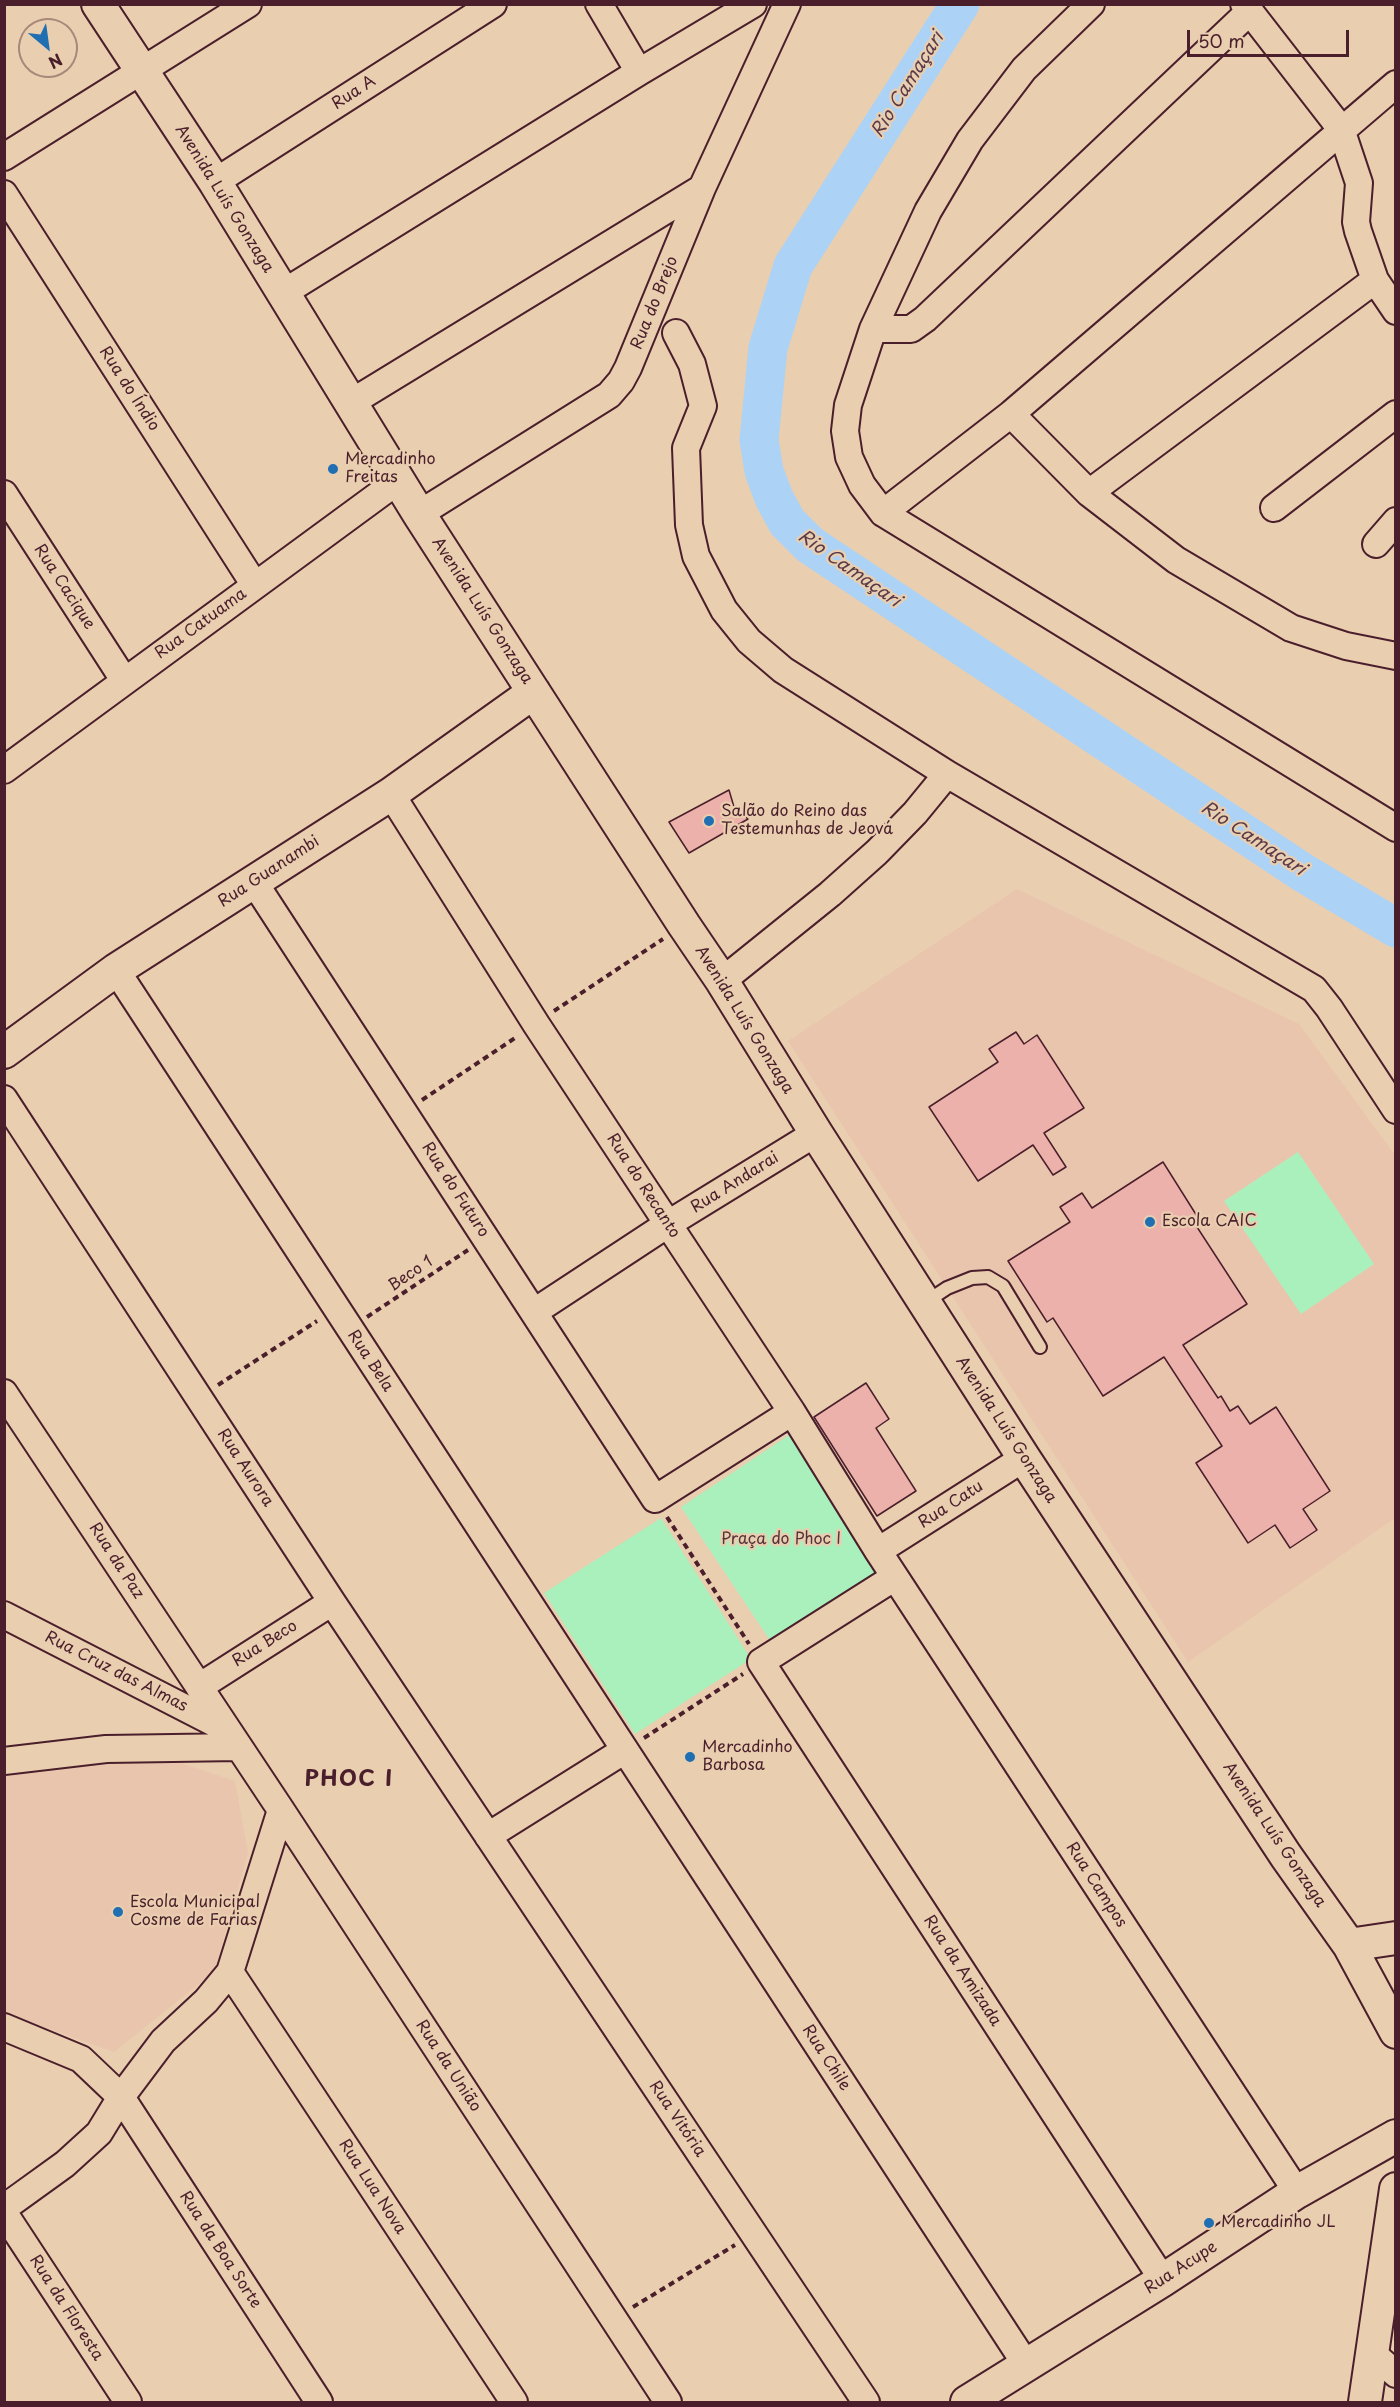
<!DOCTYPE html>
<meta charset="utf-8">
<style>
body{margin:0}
#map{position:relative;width:1400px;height:2407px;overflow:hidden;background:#e9ceb0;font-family:"Playpen Sans",sans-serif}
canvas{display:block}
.frame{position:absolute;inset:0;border:6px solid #4a1f2b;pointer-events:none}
.north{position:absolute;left:18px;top:18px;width:60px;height:60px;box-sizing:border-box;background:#e9ceb0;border:2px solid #a9887b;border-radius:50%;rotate:151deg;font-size:16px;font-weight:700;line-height:24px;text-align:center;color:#4a1f2b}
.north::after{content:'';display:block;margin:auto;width:21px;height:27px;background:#1f6fb2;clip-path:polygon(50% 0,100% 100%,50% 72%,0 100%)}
.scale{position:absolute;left:1187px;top:30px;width:162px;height:27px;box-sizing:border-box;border:3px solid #4a1f2b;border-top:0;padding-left:8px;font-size:18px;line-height:21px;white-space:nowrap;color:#4a1f2b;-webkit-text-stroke:4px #e9ceb0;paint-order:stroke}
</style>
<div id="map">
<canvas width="1400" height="2407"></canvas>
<div class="frame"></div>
<div class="north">N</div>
<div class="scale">50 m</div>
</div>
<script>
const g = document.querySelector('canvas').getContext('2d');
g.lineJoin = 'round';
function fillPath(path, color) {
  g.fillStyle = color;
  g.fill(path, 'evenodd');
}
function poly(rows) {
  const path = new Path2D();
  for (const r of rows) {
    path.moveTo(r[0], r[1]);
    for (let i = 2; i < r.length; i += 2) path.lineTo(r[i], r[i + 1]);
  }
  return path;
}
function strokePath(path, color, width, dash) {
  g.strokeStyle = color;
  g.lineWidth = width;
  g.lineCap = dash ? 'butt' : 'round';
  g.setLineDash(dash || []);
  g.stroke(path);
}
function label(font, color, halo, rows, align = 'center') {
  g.font = font + ' "Playpen Sans",sans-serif';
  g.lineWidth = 4.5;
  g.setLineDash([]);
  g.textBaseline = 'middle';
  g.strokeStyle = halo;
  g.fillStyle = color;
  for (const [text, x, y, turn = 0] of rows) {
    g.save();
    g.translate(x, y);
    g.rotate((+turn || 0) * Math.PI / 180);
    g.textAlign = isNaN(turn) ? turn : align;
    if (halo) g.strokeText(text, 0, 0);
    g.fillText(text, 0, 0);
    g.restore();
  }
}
fillPath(poly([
 [1017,889,1299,1024,1395,1155,1395,1518,1188,1662,788,1041],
 [151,1753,235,1781,248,1853,214,1972,114,2052,5,2013,5,1776,33,1766]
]), '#eac5ae');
fillPath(poly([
 [1298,1152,1374,1264,1301,1314,1224,1201],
 [789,1435,881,1573,773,1645,681,1507],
 [661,1518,751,1659,635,1734,544,1593]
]), '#aaf0bd');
strokePath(poly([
 [960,4,793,266,768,348,759,440,764,471,774,498,787,522,810,545,1302,872,1396,928]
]), '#acd3f6', 39);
const building = poly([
 [729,790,734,807,748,819,689,853,669,822,729,790],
 [1016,1032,1024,1044,1037,1035,1084,1108,1044,1133,1066,1167,1053,1175,1033,1145,978,1181,929,1107,998,1062,989,1049,1016,1032],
 [1163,1162,1202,1224,1197,1227,1247,1304,1183,1345,1218,1398,1221,1396,1230,1411,1238,1406,1250,1424,1276,1407,1330,1491,1303,1509,1317,1530,1290,1548,1275,1525,1248,1543,1196,1463,1222,1446,1164,1357,1103,1396,1053,1318,1047,1322,1008,1261,1070,1222,1060,1207,1082,1193,1092,1208,1163,1162],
 [866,1383,889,1419,876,1428,916,1491,877,1516,814,1417,866,1383]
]);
fillPath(building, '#ecb1aa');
strokePath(building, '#4a1f2b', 1.5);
const service = poly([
 [926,1302,947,1288,972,1278,988,1277,1003,1286,1040,1347]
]);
const minor = poly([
 [599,4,639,72],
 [1091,4,1024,69,970,140,928,211,873,329,848,405,845,431,849,457,862,485,883,513,1396,828],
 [1244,4,1341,129,1359,183,1356,222,1358,231,1375,280,1396,311],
 [4,157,248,4],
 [215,182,493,4],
 [4,194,254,584],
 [283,293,639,72,753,4],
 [873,329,911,329,925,319,1249,12],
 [676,333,692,364,703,406,686,448,689,525,696,556,724,610,749,641,783,670,947,774,1314,989,1329,1008,1396,1110],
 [352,402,702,188],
 [1011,414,1089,493,1176,560,1291,628,1346,646,1396,656],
 [1089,493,1375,280],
 [4,494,124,680],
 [1274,508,1396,414],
 [883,513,1011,414,1396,84],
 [419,514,609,395,621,381,628,368,702,188,787,4],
 [1376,544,1396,521],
 [4,770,399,480],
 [391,794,536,1024,792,1412,878,1551,1297,2192],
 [254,882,655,1499,792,1412],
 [116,970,1027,2366],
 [722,981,830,894,877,852,915,813,947,774],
 [4,1099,332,1602,866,2402],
 [534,1312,668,1224,816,1133],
 [4,1393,281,1810,668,2402],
 [878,1551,1024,1458],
 [895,1577,761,1662,1163,2280],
 [4,1615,224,1728],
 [199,1687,332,1602],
 [4,1761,106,1749,239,1747],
 [488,1836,625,1750],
 [230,1972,514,2402],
 [4,2027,81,2059,121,2097,319,2402],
 [4,2208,65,2164,99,2133,121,2097,163,2041,206,2001,230,1972,281,1810],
 [4,2213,128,2402],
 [1372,2353,1396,2374]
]);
const tertiary = poly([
 [98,4,215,182,419,514,684,925,722,981,816,1133,1024,1458,1286,1856,1349,1945,1396,2032],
 [4,1052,116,970,391,794,534,692],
 [1349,1945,1396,1938],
 [967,2402,1163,2280,1297,2192,1396,2136],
 [1365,2402,1396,2189]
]);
strokePath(service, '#4a1f2b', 16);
strokePath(minor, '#4a1f2b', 30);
strokePath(tertiary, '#4a1f2b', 36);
strokePath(poly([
 [554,1011,663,939],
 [422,1100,518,1036],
 [367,1317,468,1250],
 [218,1385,317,1321],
 [667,1517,749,1644],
 [644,1738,743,1674],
 [633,2307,735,2245]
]), '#4a1f2b', 4, [6, 4.5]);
strokePath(service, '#e9ceb0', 12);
strokePath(minor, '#e9ceb0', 26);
strokePath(tertiary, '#e9ceb0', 32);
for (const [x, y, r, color] of [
 [333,469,6,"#1f6fb2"],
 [709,821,6,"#1f6fb2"],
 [1150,1222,6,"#1f6fb2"],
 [690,1757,6,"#1f6fb2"],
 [118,1912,6,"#1f6fb2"],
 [1209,2223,6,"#1f6fb2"]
]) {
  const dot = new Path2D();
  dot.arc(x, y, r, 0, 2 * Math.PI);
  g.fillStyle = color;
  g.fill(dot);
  strokePath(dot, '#e9ceb0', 2);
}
label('16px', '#4a1f2b', '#e9ceb0', [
 ["Rua A",354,93,-33],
 ["Avenida Luís Gonzaga",224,199,58],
 ["Rua do Brejo",655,303,-68],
 ["Rua do Índio",129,389,57],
 ["Rua Cacique",64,587,57],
 ["Avenida Luís Gonzaga",482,611,57],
 ["Rua Catuama",201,624,-36],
 ["Rua Guanambi",269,872,-33],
 ["Avenida Luís Gonzaga",744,1020,58],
 ["Rua Andarai",735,1183,-32],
 ["Rua do Recanto",643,1186,57],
 ["Rua do Futuro",455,1190,57],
 ["Beco 1",411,1274,-34],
 ["Rua Bela",370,1361,57],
 ["Avenida Luís Gonzaga",1006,1430,57],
 ["Rua Aurora",245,1468,57],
 ["Rua Catu",951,1505,-33],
 ["Rua da Paz",116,1561,57],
 ["Rua Beco",265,1644,-32],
 ["Rua Cruz das Almas",116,1672,27],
 ["Avenida Luís Gonzaga",1274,1835,56],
 ["Rua Campos",1096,1885,57],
 ["Rua da Amizada",962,1971,57],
 ["Rua Chile",826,2058,57],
 ["Rua da União",448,2066,57],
 ["Rua Vitória",677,2119,56],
 ["Rua Lua Nova",372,2187,57],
 ["Rua da Boa Sorte",220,2250,57],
 ["Rua Acupe",1181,2268,-33],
 ["Rua da Floresta",66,2308,57]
]);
label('16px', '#4a1f2b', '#e9ceb0', [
 ["Mercadinho",345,460],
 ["Freitas",345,478],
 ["Salão do Reino das",721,812],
 ["Testemunhas de Jeová",721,830],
 ["Escola CAIC",1162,1222],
 ["Mercadinho",702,1748],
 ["Barbosa",702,1766],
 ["Escola Municipal",130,1903],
 ["Cosme de Farias",130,1921],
 ["Mercadinho JL",1221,2223]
], 'left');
label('16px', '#54343a', '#e9ceb0', [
 ["Praça do Phoc I",781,1540]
]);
label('italic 18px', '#593a49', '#e9ceb0', [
 ["Rio Camaçari",908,85,-58],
 ["Rio Camaçari",849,569,35],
 ["Rio Camaçari",1253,839,33]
]);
g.letterSpacing = '1.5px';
label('bold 22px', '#4a1f2b', '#e9ceb0', [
 ["PHOC I",349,1780]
]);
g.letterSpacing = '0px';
</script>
